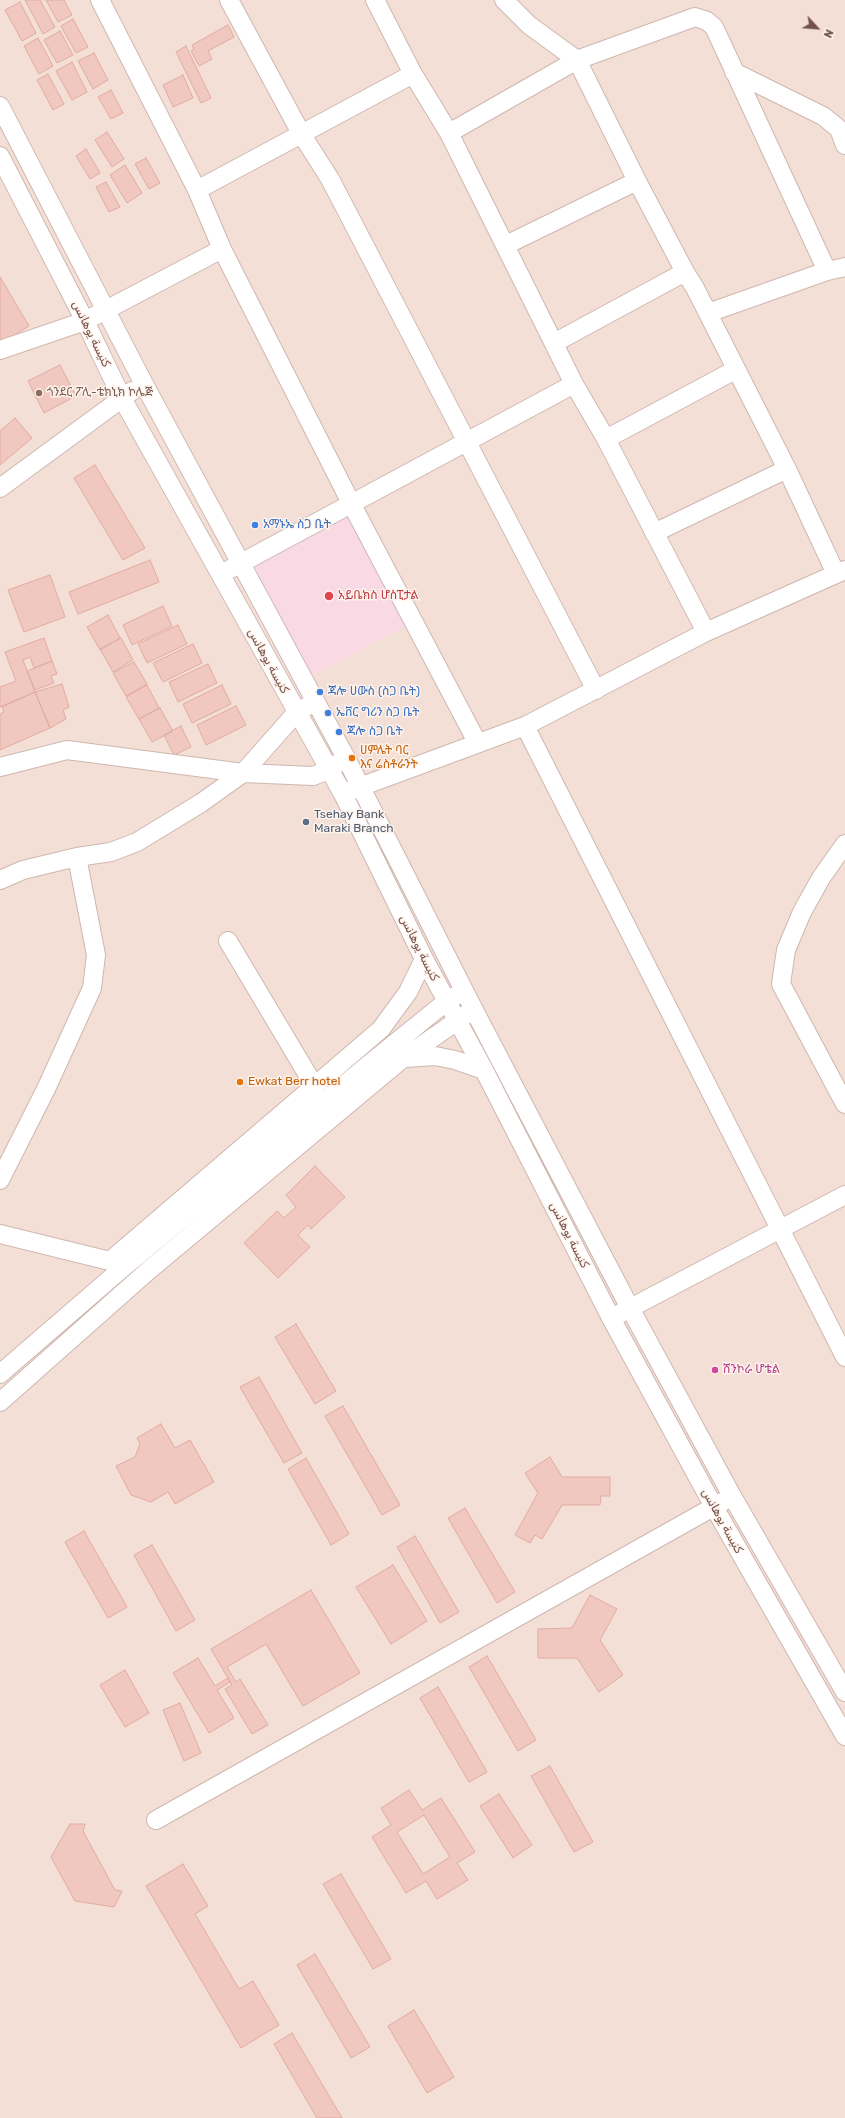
<!DOCTYPE html>
<meta charset="utf-8">
<style>
body{margin:0}
#map{position:relative;width:845px;height:2118px;overflow:hidden;background:#fcefe7;font-family:Rubik,sans-serif}
canvas{display:block}
.north{position:absolute;left:797px;top:8px;width:40px;height:40px;-webkit-text-stroke:3px #fef4ed;paint-order:stroke;rotate:116deg;font-size:11px;font-weight:700;line-height:16px;text-align:center;color:#74524c}
.north::after{content:'';display:block;margin:auto;width:14px;height:18px;background:#74524c;clip-path:polygon(50% 0,100% 100%,50% 72%,0 100%)}
</style>
<div id="map">
<canvas width="845" height="2118"></canvas>
<div class="north">N</div>
</div>
<script>
const g = document.querySelector('canvas').getContext('2d');
g.lineJoin = 'round';
function fillPath(path, color) {
  g.fillStyle = color;
  g.fill(path, 'evenodd');
}
function poly(rows) {
  const path = new Path2D();
  for (const r of rows) {
    path.moveTo(r[0], r[1]);
    for (let i = 2; i < r.length; i += 2) path.lineTo(r[i], r[i + 1]);
  }
  return path;
}
function strokePath(path, color, width, dash) {
  g.strokeStyle = color;
  g.lineWidth = width;
  g.lineCap = dash ? 'butt' : 'round';
  g.setLineDash(dash || []);
  g.stroke(path);
}
function label(font, color, halo, rows, align = 'center') {
  g.font = font + ' Rubik,Cairo,"Noto Sans Ethiopic",sans-serif';
  g.lineWidth = 3;
  g.setLineDash([]);
  g.textBaseline = 'middle';
  g.strokeStyle = halo;
  g.fillStyle = color;
  for (const [text, x, y, turn = 0] of rows) {
    g.save();
    g.translate(x, y);
    g.rotate((+turn || 0) * Math.PI / 180);
    g.textAlign = isNaN(turn) ? turn : align;
    if (halo) g.strokeText(text, 0, 0);
    g.fillText(text, 0, 0);
    g.restore();
  }
}
fillPath(poly([
 [0,0,845,0,845,2118,0,2118]
]), '#f3dfd5');
fillPath(poly([
 [351,514,408,625,307,678,250,567]
]), '#f9dae4');
const building = poly([
 [25,0,40,0,55,27,43,34,25,0],
 [46,0,64,0,72,15,58,22,46,0],
 [20,2,36,33,22,41,5,10,20,2],
 [73,19,88,47,76,53,61,26,73,19],
 [228,25,234,37,208,51,212,59,199,66,191,51,194,49,192,45,228,25],
 [60,31,73,55,57,63,44,40,60,31],
 [38,38,53,66,39,74,24,46,38,38],
 [186,46,211,98,201,103,176,52,186,46],
 [94,53,108,80,93,89,78,61,94,53],
 [72,62,87,92,72,100,56,71,72,62],
 [48,74,64,104,53,110,37,80,48,74],
 [183,75,193,98,173,107,163,85,183,75],
 [111,90,123,113,111,119,98,97,111,90],
 [107,132,124,159,112,167,95,140,107,132],
 [86,149,100,173,90,179,76,156,86,149],
 [146,158,160,183,149,189,135,164,146,158],
 [125,165,142,193,127,203,110,175,125,165],
 [106,182,120,207,109,212,96,187,106,182],
 [0,277,29,326,0,344,0,277],
 [60,365,76,396,44,413,28,381,60,365],
 [15,418,32,438,0,465,0,431,15,418],
 [95,465,145,548,123,560,74,478,95,465],
 [150,560,159,582,78,614,69,592,150,560],
 [50,575,65,617,24,632,8,590,50,575],
 [163,606,172,626,132,645,123,625,163,606],
 [108,615,120,638,100,650,87,627,108,615],
 [178,625,187,644,147,663,138,644,178,625],
 [44,638,52,661,34,668,30,657,23,660,35,692,0,707,0,687,16,681,5,652,44,638],
 [121,638,133,660,113,672,100,649,121,638],
 [193,644,202,663,163,682,153,663,193,644],
 [52,661,57,674,51,676,54,683,35,690,27,671,52,661],
 [134,662,147,684,126,696,113,673,134,662],
 [208,664,217,683,178,702,169,682,208,664],
 [62,684,69,707,63,710,66,719,50,728,35,692,62,684],
 [147,685,159,708,139,719,126,697,147,685],
 [222,685,231,704,192,723,183,704,222,685],
 [35,692,50,728,0,750,0,714,4,712,2,707,35,692],
 [236,706,246,725,206,745,197,725,236,706],
 [160,708,173,731,152,742,139,719,160,708],
 [181,726,191,747,174,755,164,735,181,726],
 [315,1166,345,1197,311,1229,308,1225,298,1235,310,1247,278,1278,244,1243,277,1211,284,1218,296,1207,286,1195,315,1166],
 [296,1324,336,1391,315,1404,275,1337,296,1324],
 [259,1377,302,1453,284,1463,240,1387,259,1377],
 [343,1406,400,1505,382,1515,325,1416,343,1406],
 [161,1424,175,1448,190,1440,214,1482,175,1504,168,1492,151,1502,131,1495,116,1466,135,1457,140,1444,137,1438,161,1424],
 [550,1457,562,1477,610,1477,610,1496,601,1496,600,1505,562,1505,542,1539,535,1535,530,1543,515,1535,538,1493,525,1473,550,1457],
 [306,1458,349,1534,331,1545,288,1469,306,1458],
 [465,1508,515,1592,497,1603,448,1518,465,1508],
 [84,1531,127,1607,108,1618,65,1542,84,1531],
 [415,1536,459,1612,440,1623,397,1547,415,1536],
 [152,1545,195,1620,176,1631,134,1555,152,1545],
 [393,1565,427,1621,391,1644,356,1587,393,1565],
 [311,1590,360,1673,303,1706,266,1644,227,1667,236,1682,240,1679,268,1725,252,1734,225,1689,232,1685,211,1649,311,1590],
 [590,1595,617,1609,600,1640,623,1675,599,1692,577,1658,538,1658,538,1629,572,1628,590,1595],
 [487,1656,536,1740,518,1751,469,1667,487,1656],
 [198,1658,215,1686,228,1678,230,1682,217,1690,234,1718,209,1733,173,1673,198,1658],
 [125,1670,149,1713,125,1727,100,1685,125,1670],
 [438,1687,487,1772,469,1782,420,1698,438,1687],
 [180,1703,201,1753,184,1761,163,1710,180,1703],
 [550,1766,593,1842,574,1852,531,1776,550,1766],
 [409,1790,422,1810,441,1798,475,1852,457,1863,468,1880,437,1899,426,1881,406,1893,372,1837,391,1825,381,1808,409,1790],
 [424,1815,450,1857,423,1874,397,1832,424,1815],
 [499,1794,532,1845,513,1858,480,1806,499,1794],
 [70,1824,85,1824,83,1831,115,1890,122,1891,114,1907,75,1901,51,1857,70,1824],
 [183,1864,208,1906,195,1914,239,1989,253,1981,279,2025,241,2048,146,1886,183,1864],
 [341,1874,391,1959,373,1969,323,1884,341,1874],
 [315,1954,370,2047,351,2058,297,1965,315,1954],
 [414,2010,454,2077,427,2093,388,2026,414,2010],
 [292,2033,342,2118,317,2118,274,2044,292,2033]
]);
fillPath(building, '#f0c8bf');
strokePath(building, '#e2aba0', 1);
const minor = poly([
 [100,0,197,190,222,249,351,503,477,742],
 [229,0,302,135,330,179,596,690],
 [375,0,413,74,449,133,574,384,606,439,706,632],
 [504,0,529,25,577,60,637,181,685,272,695,288,787,469,836,574],
 [734,72,823,116,839,129,845,145],
 [0,106,144,384,346,758,474,1010,630,1308,732,1496,845,1692],
 [449,133,577,60,695,17,707,21,714,27,827,271],
 [0,156,85,321,122,398,343,794,424,959,484,1070,611,1318,714,1507,845,1736],
 [197,190,413,74],
 [506,245,637,181],
 [708,313,827,271,845,267],
 [554,343,685,272],
 [0,350,85,321,222,249],
 [606,439,735,370],
 [0,488,132,391],
 [654,533,787,469],
 [230,569,574,384],
 [306,707,296,713,243,773,313,776,329,770,338,763],
 [525,726,845,1357],
 [0,767,67,750,243,773],
 [349,791,525,726,706,632,845,570],
 [845,844,821,878,802,912,786,950,781,984,845,1104],
 [0,880,23,870,77,857,111,852,137,842,201,803,243,773],
 [228,941,315,1087],
 [405,1058,435,1056,455,1060,484,1070],
 [0,1180,46,1089,92,988,96,955,77,857],
 [0,1234,122,1264],
 [111,1260,381,1029,408,992,424,959],
 [619,1314,845,1195],
 [0,1374,126,1265,373,1061,447,1001,457,995],
 [0,1402,149,1270,402,1059,467,1014],
 [156,1820,724,1501]
]);
strokePath(minor, '#cfb7b0', 20);
strokePath(minor, '#fff', 18);
for (const [x, y, r, color] of [
 [39,393,4,"#8d6e63"],
 [255,525,4,"#3f7fe0"],
 [329,596,5,"#e0444e"],
 [320,692,4,"#3f7fe0"],
 [328,713,4,"#3f7fe0"],
 [339,732,4,"#3f7fe0"],
 [352,758,4,"#e8710a"],
 [306,822,4,"#5c6f8a"],
 [240,1082,4,"#e8710a"],
 [715,1370,4,"#d1479c"]
]) {
  const dot = new Path2D();
  dot.arc(x, y, r, 0, 2 * Math.PI);
  g.fillStyle = color;
  g.fill(dot);
  strokePath(dot, '#fef4ed', 1.5);
}
label('12px', '#74524c', '#fef4ed', [
 ["كنيسة يوهانس",91,334,64],
 ["كنيسة يوهانس",268,661,61],
 ["كنيسة يوهانس",419,948,63],
 ["كنيسة يوهانس",569,1235,63],
 ["كنيسة يوهانس",722,1521,61]
]);
label('12px', '#785e54', '#fef4ed', [
 ["ጎንደር ፖሊ-ቴክኒክ ኮሌጅ",47,393]
], 'left');
label('12px', '#366cbe', '#fef4ed', [
 ["አማኑኤ ስጋ ቤት",263,525],
 ["ጃሎ ሀውስ (ስጋ ቤት)",328,692],
 ["ኤቨር ግሪን ስጋ ቤት",336,713],
 ["ጃሎ ስጋ ቤት",347,732]
], 'left');
label('12px', '#be3a42', '#fef4ed', [
 ["አይቤክስ ሆስፒታል",338,596]
], 'left');
label('12px', '#c56008', '#fef4ed', [
 ["ሀምሌት ባር",360,751],
 ["እና ሬስቶራንት",360,765],
 ["Ewkat Berr hotel",248,1082]
], 'left');
label('12px', '#4e5e75', '#fef4ed', [
 ["Tsehay Bank",314,815],
 ["Maraki Branch",314,829]
], 'left');
label('12px', '#b23c85', '#fef4ed', [
 ["ሸንኮራ ሆቴል",723,1370]
], 'left');
</script>
